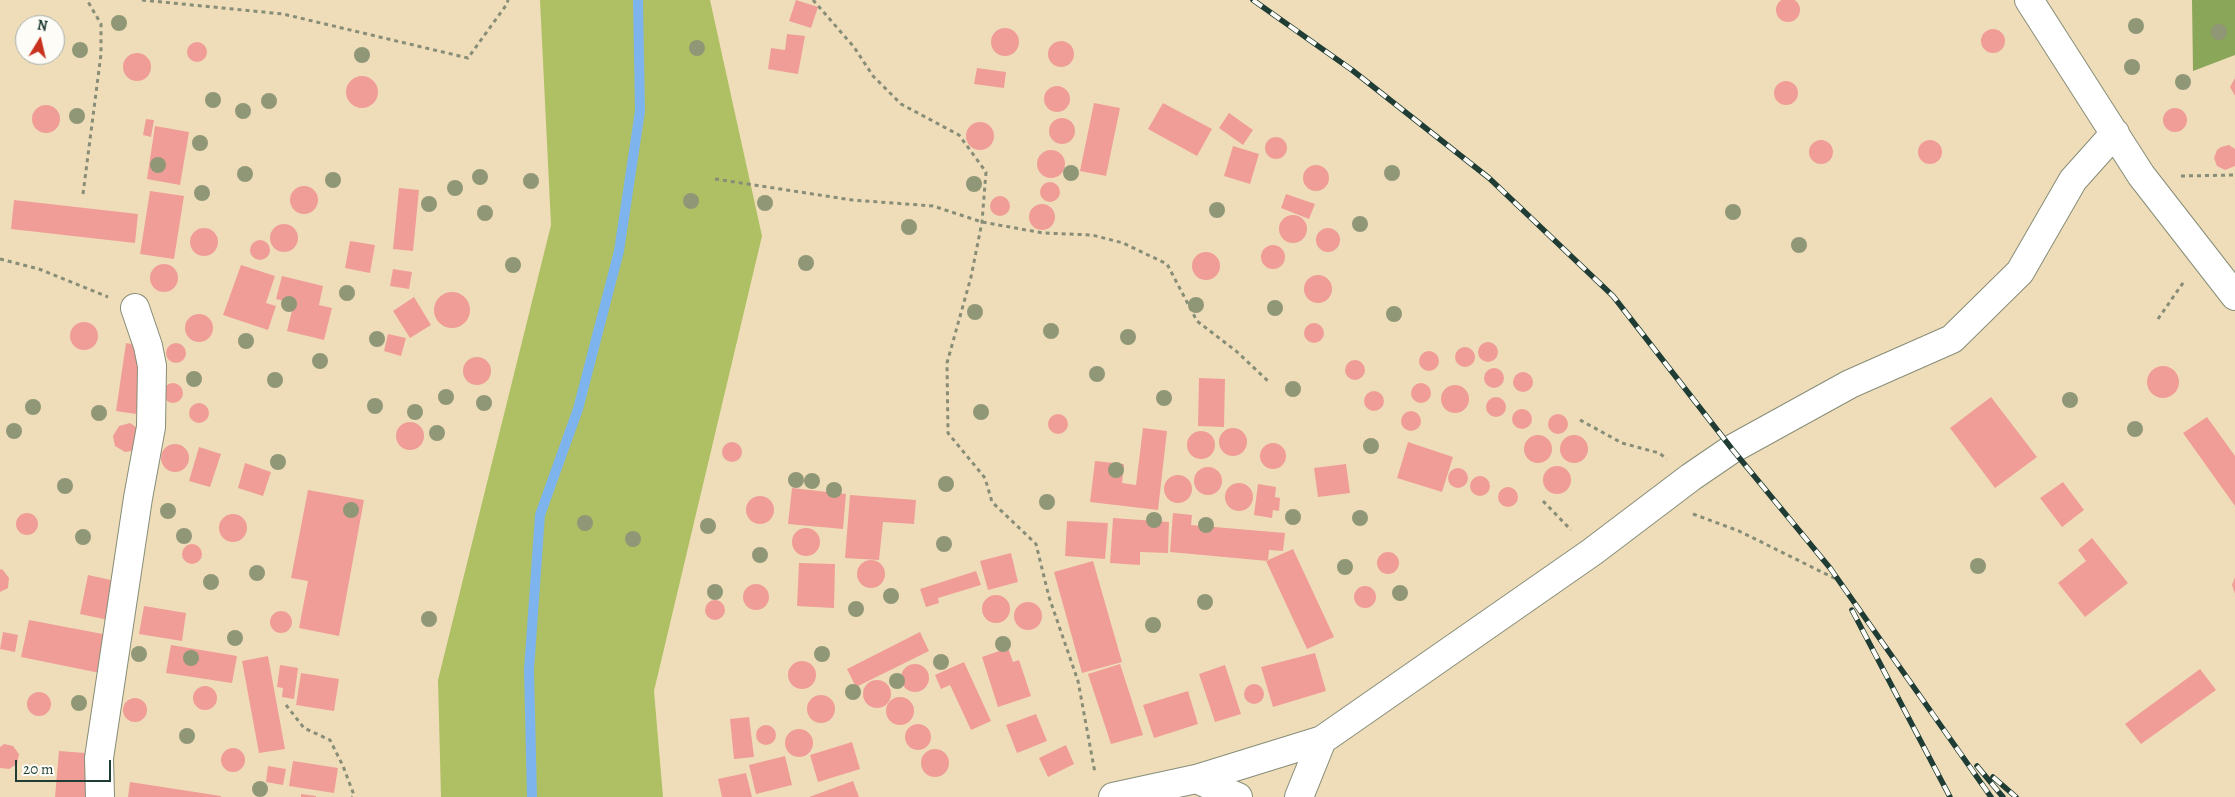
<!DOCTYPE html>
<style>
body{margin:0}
#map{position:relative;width:2235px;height:797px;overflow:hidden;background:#efddba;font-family:Alegreya,serif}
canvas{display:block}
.north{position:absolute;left:15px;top:15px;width:50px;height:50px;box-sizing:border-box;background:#fdfcf7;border:1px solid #a4b0a9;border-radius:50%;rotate:9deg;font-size:14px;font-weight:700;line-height:20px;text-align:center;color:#1f3d34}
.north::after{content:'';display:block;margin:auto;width:18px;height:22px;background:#c8321e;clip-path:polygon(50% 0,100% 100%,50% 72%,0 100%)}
.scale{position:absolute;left:15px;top:760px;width:96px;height:22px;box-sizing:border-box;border:2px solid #1f3d34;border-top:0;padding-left:6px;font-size:15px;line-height:18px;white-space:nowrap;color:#1f3d34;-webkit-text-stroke:4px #fdfcf7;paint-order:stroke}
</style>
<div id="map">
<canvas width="2235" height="797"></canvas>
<div class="north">N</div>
<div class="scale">20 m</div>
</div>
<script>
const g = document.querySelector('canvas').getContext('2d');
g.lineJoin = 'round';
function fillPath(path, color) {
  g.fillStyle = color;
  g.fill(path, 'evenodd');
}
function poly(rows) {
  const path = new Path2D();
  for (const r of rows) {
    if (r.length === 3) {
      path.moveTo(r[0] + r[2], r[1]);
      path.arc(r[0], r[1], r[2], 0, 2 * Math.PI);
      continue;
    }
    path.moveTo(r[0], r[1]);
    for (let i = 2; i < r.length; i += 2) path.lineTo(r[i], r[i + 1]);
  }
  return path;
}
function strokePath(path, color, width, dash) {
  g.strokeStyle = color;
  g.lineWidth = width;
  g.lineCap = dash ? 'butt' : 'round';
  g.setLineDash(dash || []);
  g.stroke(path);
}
fillPath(poly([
 [540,0,710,0,762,236,654,691,663,797,441,797,438,680,551,225]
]), '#aec063');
fillPath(poly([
 [2192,0,2235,0,2235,55,2193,71]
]), '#8aa659');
strokePath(poly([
 [532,797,529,670,540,515,578,409,619,251,640,111,638,0]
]), '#7eb4ed', 10);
fillPath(poly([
 [1788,10,12],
 [796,0,818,7,811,28,789,21],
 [1005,42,14],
 [1993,41,12],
 [787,34,805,36,798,74,768,69,771,48,785,50],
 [1061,54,13],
 [197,52,10],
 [137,67,14],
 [977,68,1006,72,1004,88,974,84],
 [362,92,16],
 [2235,78,2235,96,2230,87],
 [1786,93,12],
 [1057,99,13],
 [1094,103,1120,108,1106,176,1080,171],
 [1163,103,1212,129,1197,156,1148,129],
 [46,119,14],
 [2175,120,12],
 [1229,113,1253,130,1243,145,1219,128],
 [1062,131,13],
 [146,119,154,120,151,137,143,135],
 [980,136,14],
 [155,126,189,132,180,185,147,179],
 [1276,148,11],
 [1821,152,12],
 [1930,152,12],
 [2229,145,2235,149,2235,166,2225,170,2217,166,2214,158,2217,150,2221,147],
 [1233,146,1259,154,1250,184,1224,176],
 [1051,164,14],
 [1316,178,13],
 [1050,192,10],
 [304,200,14],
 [399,188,419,190,413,251,393,249],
 [150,191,184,196,174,259,140,254],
 [1286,194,1315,204,1309,219,1281,208],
 [1000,206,10],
 [14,200,138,214,135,243,11,229],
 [1042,217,13],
 [1293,229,14],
 [284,238,14],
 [1328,240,12],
 [204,242,14],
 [260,250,10],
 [350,241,375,245,370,273,345,268],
 [1273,257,12],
 [1206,266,14],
 [164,278,14],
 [241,265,275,276,266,303,276,306,268,330,223,315],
 [393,269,412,272,409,289,390,286],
 [1318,289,14],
 [282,276,323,286,319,305,332,308,324,340,287,331,294,303,276,299],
 [452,310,18],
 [414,297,431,325,410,338,393,311],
 [199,328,14],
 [84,336,14],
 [1314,333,10],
 [388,334,406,338,401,356,384,351],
 [1488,352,10],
 [126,343,147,347,136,414,116,411],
 [176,353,10],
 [1465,357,10],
 [1429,361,10],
 [477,371,14],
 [1355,370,10],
 [2163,382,16],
 [1494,378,10],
 [1523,382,10],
 [1199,378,1225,379,1224,427,1198,426],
 [173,393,10],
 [1421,393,10],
 [1455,399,14],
 [1374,401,10],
 [1991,397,2037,457,1995,488,1950,428],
 [1496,407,10],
 [199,413,10],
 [1522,419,10],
 [1411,421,10],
 [1558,424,10],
 [1058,424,10],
 [2207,417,2235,456,2235,506,2183,433],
 [410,436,14],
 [130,423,139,429,136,450,125,452,115,446,113,436,119,426],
 [1143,428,1167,431,1158,510,1090,502,1095,461,1124,464,1122,483,1136,485],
 [1233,442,14],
 [1201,445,14],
 [1538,449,14],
 [1574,449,14],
 [1408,442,1453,457,1442,492,1397,478],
 [732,452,10],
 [1273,456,13],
 [175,458,14],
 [199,447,221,454,210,487,189,481],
 [245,463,271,472,263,496,238,488],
 [1346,464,1350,493,1318,497,1314,468],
 [1557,480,14],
 [1208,481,14],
 [1458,478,10],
 [1178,489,14],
 [1480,486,10],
 [2063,482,2084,510,2062,527,2040,498],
 [1239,497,14],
 [1258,484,1276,487,1275,497,1280,498,1279,511,1273,510,1272,518,1254,515],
 [1508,497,10],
 [792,488,846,494,843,529,788,524],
 [308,490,364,500,339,636,299,628,308,581,291,578],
 [850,495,916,500,914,524,883,522,879,560,845,558],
 [760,510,14],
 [27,524,11],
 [1173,513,1192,515,1191,525,1285,533,1283,551,1269,550,1268,561,1170,552],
 [233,528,14],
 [1113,518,1169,522,1168,553,1140,552,1140,565,1110,563],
 [1067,521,1108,523,1105,559,1065,556],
 [806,542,14],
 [2092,538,2128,583,2085,617,2058,583,2086,561,2078,550],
 [192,554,10],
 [1293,549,1334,637,1307,649,1266,561],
 [1388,563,11],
 [1011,553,1018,582,988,590,980,561],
 [871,574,14],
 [1093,561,1122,662,1082,673,1054,572],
 [799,563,835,564,834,608,797,606],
 [0,569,3,570,9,578,8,588,0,592],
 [976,571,981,585,938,598,939,603,926,607,920,589],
 [88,575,120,582,113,621,80,614],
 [2235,577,2235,594,2232,585],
 [756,597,13],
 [1365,597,11],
 [996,609,14],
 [715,610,10],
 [1028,616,14],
 [144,606,186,613,182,641,139,634],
 [281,622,11],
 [29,620,108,635,100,673,21,657],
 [3,632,18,635,15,652,0,649],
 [920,632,929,651,856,687,847,669],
 [171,645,237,656,232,683,166,673],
 [1008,648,1013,662,1019,660,1031,696,998,707,982,657],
 [1315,653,1326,691,1273,707,1261,667],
 [268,656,285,749,259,753,242,661],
 [802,675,14],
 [964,662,991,721,971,730,950,685,941,689,935,675],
 [1120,664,1143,735,1111,744,1088,674],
 [915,678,14],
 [280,665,298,668,294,699,282,697,283,688,277,687],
 [1225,665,1241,714,1215,722,1199,674],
 [2200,669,2216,690,2141,744,2125,724],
 [301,673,339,679,334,711,296,705],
 [877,694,14],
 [1254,694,10],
 [205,698,12],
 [1188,691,1198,724,1154,738,1143,705],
 [39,704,12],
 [821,709,14],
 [900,711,14],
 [135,710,12],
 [1036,714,1047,741,1017,753,1006,725],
 [749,717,754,757,734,759,730,719],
 [918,737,13],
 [766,735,10],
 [799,743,14],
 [852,742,860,769,818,782,810,755],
 [4,744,13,746,19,754,17,764,9,769,0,768,0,747],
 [1066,745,1074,764,1048,777,1039,758],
 [233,760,12],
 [935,763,14],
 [59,751,98,754,94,797,55,797],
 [785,756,792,785,756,794,749,765],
 [293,761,338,768,334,793,289,786],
 [268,766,286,769,283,785,266,782],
 [746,773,752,797,722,797,718,779],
 [853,781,859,797,809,797],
 [130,782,221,796,221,797,128,797],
 [301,794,316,796,316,797,301,797]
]), '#f09d98');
const minor = poly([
 [2029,0,2141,175,2235,296],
 [1196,779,1238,797],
 [100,797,99,758,138,498,151,427,152,366,148,346,135,308],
 [1113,797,1196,779,1322,740,1592,552,1691,477,1732,449,1850,384,1952,339,2020,272,2073,180,2115,133],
 [1299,797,1322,740]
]);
strokePath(minor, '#878d77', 30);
strokePath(poly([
 [142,0,283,14,468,58,507,4,508,0],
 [813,0,854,47,873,76,901,104,959,135,986,172,982,222,971,277,947,363,948,433,985,478,992,502,1036,544,1049,597,1078,681,1095,773],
 [2181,176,2235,175],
 [715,179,852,200,933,206,982,222,1043,233,1092,235,1123,243,1167,264,1197,321,1236,351,1268,381],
 [83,194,101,54,101,24,87,0],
 [0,259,39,269,108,297],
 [2158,319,2185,280],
 [1580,420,1622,443,1659,453,1667,459],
 [1543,501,1571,530],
 [1693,514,1739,531,1836,579],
 [286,705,304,728,330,740,343,766,354,795,352,797]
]), '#878d77', 3, [4, 4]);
strokePath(minor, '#fff', 28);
const rail = poly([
 [1253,0,1352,70,1489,178,1613,296,1732,449,1830,568,1991,797],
 [1852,610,1950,797],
 [1977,766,2003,797],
 [1993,777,2016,797]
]);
strokePath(rail, '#1f3d34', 5.5);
strokePath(rail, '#fdfcf7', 4, [11]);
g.fillStyle = '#909777';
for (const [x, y] of [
 [119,23],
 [2136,26],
 [2219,32],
 [697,48],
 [80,50],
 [362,55],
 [2132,67],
 [2183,82],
 [213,100],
 [269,101],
 [243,111],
 [77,116],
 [200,143],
 [158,165],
 [1071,173],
 [1392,173],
 [245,174],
 [480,177],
 [333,180],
 [531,181],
 [974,184],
 [455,188],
 [202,193],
 [691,201],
 [765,203],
 [429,204],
 [1217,210],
 [1733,212],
 [485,213],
 [1360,224],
 [909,227],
 [1799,245],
 [806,263],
 [513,265],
 [347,293],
 [289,304],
 [1196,305],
 [1275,308],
 [975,312],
 [1394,314],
 [1051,331],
 [1128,337],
 [377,339],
 [246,341],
 [320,361],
 [1097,374],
 [194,379],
 [275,380],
 [1293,389],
 [446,397],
 [1164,398],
 [2070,400],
 [484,403],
 [375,406],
 [33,407],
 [415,412],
 [981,412],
 [99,413],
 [2135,429],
 [14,431],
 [437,433],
 [1371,446],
 [278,462],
 [1116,470],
 [796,480],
 [812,481],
 [946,484],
 [65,486],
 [834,490],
 [1047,502],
 [351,510],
 [168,511],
 [1293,517],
 [1360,518],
 [1154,520],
 [585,523],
 [1206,525],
 [708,526],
 [184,536],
 [83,537],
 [633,539],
 [944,544],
 [760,555],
 [1978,566],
 [1345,567],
 [257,573],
 [211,582],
 [715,592],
 [1400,593],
 [891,596],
 [1205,602],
 [856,609],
 [429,619],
 [1153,625],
 [235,638],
 [1003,644],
 [139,654],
 [822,654],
 [191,658],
 [941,662],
 [897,681],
 [853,692],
 [79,703],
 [187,736],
 [260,789]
]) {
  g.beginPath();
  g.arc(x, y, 8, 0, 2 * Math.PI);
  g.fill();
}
</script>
